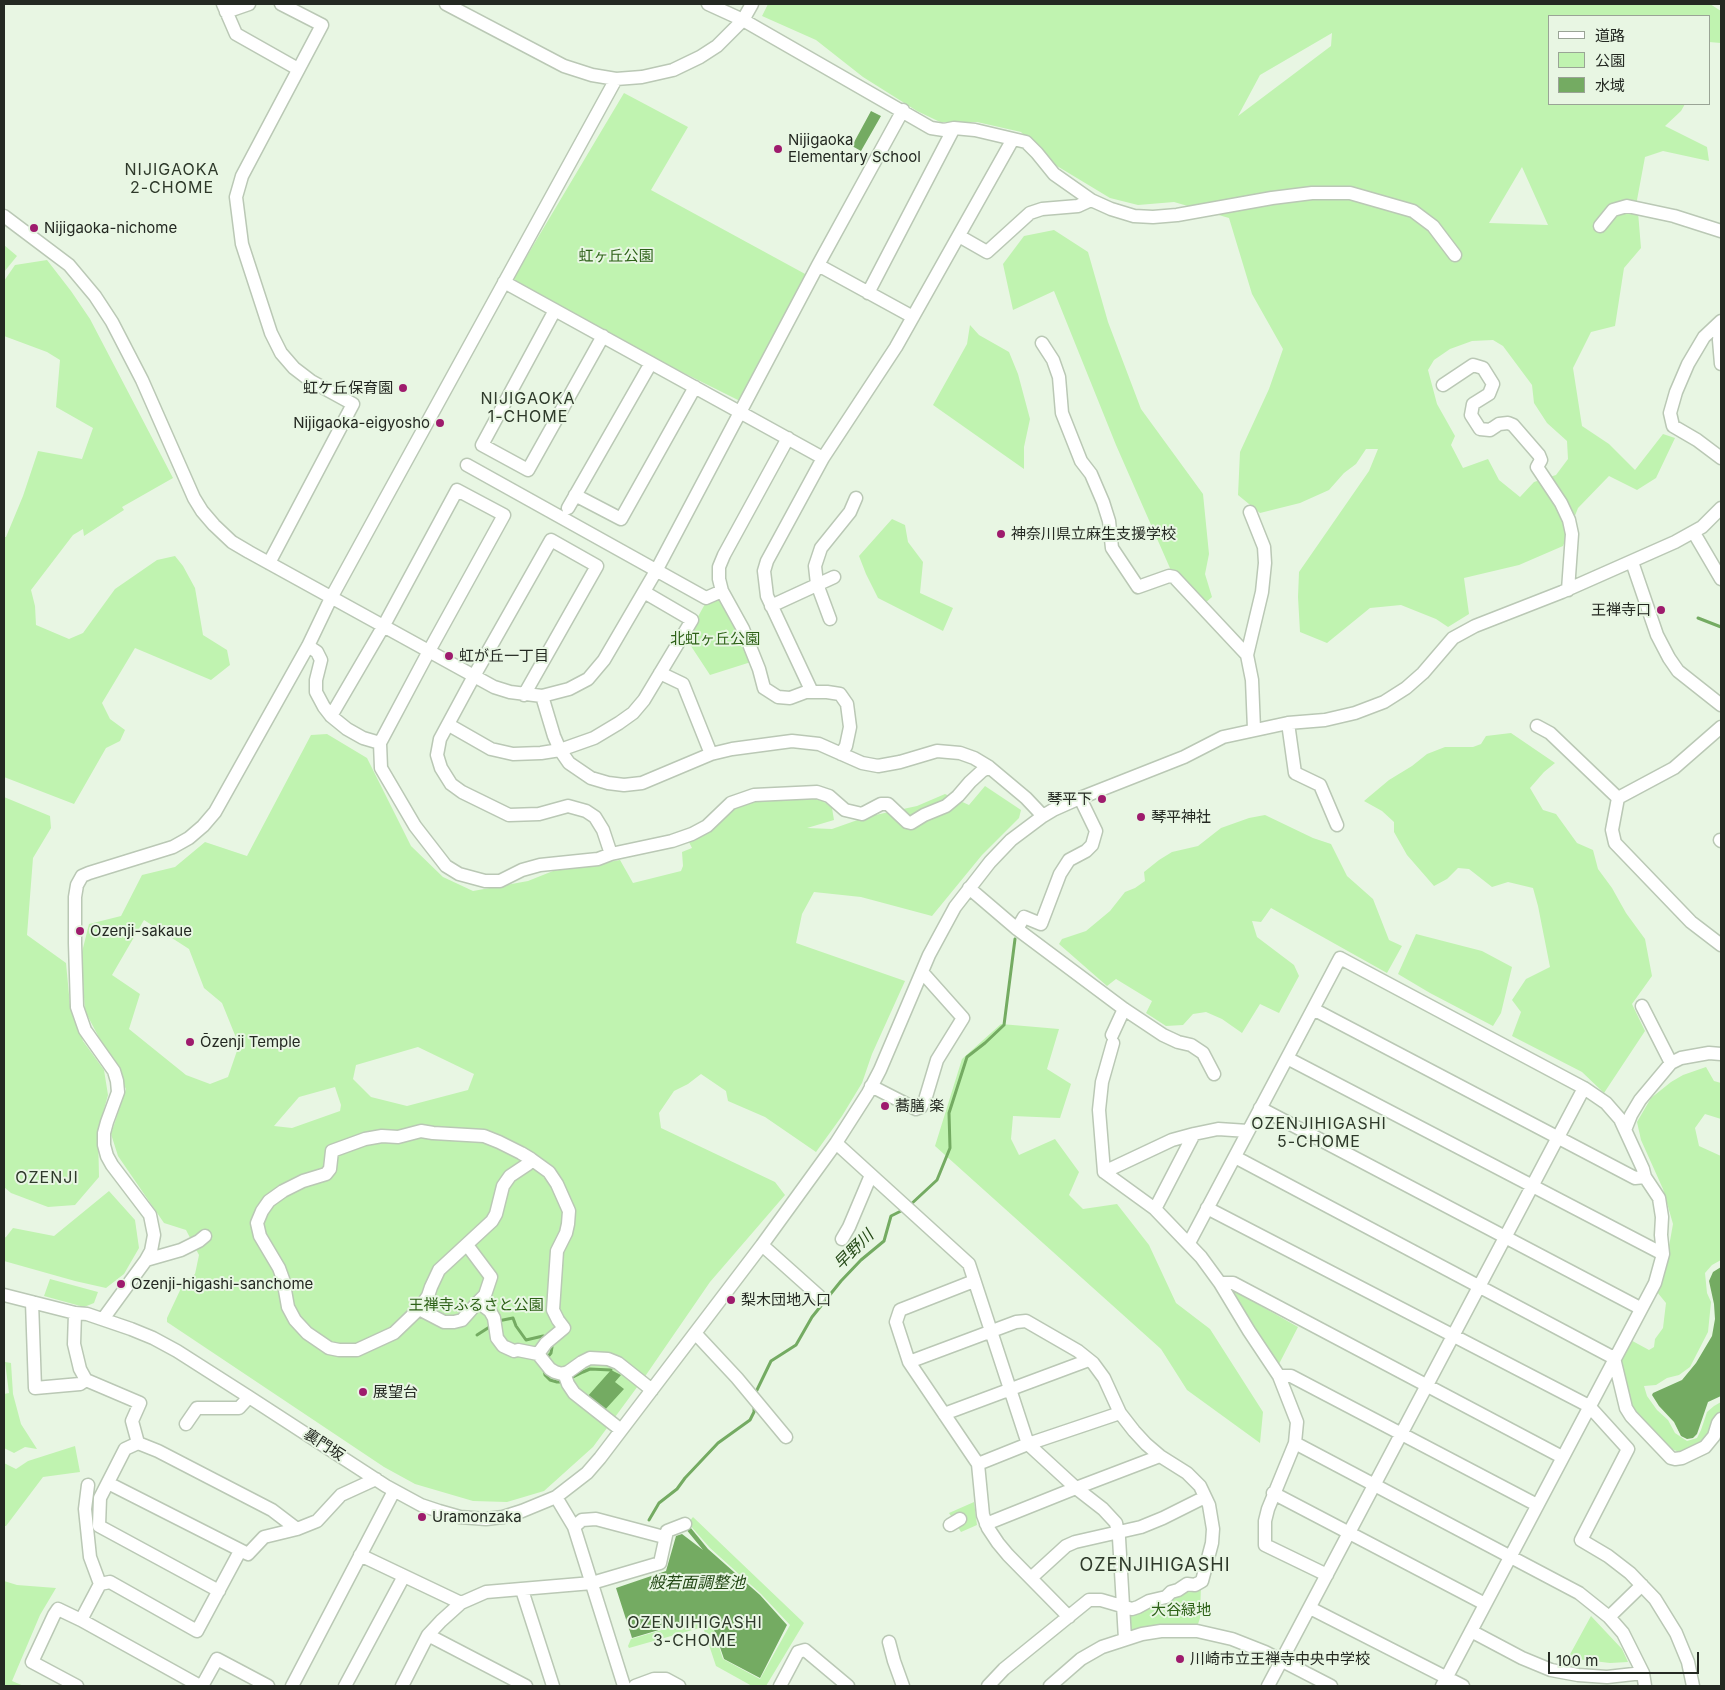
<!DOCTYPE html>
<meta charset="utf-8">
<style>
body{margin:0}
#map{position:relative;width:1725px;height:1690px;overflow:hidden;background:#e8f6e3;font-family:Inter,"Noto Sans JP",sans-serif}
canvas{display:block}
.frame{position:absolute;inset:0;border:5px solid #242922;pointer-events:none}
.legend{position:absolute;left:1548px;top:15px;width:162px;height:90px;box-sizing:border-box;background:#e8f6e3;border:1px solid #9aa496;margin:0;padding:6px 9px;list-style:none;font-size:15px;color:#242922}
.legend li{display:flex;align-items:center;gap:10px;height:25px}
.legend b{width:25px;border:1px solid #9aa496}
.scale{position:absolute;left:1548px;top:1652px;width:151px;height:22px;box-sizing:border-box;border:2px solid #242922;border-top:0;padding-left:6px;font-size:15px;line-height:18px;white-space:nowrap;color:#242922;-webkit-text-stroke:4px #e8f6e3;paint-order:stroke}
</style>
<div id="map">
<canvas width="1725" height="1690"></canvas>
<div class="frame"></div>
<ul class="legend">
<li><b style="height:6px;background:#fff"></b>道路</li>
<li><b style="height:14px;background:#c0f3b0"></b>公園</li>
<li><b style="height:14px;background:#74ab62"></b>水域</li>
</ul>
<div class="scale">100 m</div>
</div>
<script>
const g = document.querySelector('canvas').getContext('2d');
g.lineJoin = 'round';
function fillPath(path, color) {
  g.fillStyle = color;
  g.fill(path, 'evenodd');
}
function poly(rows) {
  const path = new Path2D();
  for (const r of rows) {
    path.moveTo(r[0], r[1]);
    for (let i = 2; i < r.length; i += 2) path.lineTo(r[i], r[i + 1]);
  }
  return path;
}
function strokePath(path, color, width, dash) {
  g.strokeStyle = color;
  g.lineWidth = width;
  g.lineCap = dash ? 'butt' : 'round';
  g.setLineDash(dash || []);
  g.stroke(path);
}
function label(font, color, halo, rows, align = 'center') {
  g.font = font + ' Inter,"Noto Sans JP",sans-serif';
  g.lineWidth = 4;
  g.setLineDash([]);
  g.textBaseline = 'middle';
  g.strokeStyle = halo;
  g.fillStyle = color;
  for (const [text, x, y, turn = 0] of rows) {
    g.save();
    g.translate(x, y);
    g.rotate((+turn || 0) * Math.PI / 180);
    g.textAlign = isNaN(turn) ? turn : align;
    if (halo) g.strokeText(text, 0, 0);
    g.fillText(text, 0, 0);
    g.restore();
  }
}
fillPath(poly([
 [768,4,1710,4,1721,11,1721,43,1709,42,1709,16,1549,16,1549,104,1685,104,1681,111,1665,126,1707,147,1709,161,1663,151,1645,157,1637,200,1641,248,1624,268,1615,326,1591,332,1573,368,1582,426,1609,444,1635,470,1663,434,1675,438,1656,478,1637,490,1609,476,1578,508,1563,546,1519,565,1464,578,1469,614,1448,627,1436,619,1401,605,1370,608,1327,643,1300,632,1298,597,1299,572,1369,471,1378,449,1366,449,1356,464,1344,473,1329,490,1300,503,1260,513,1238,495,1240,452,1269,389,1283,349,1252,294,1229,218,1174,202,1138,205,1110,198,1052,163,1021,132,977,122,940,122,917,111,863,77,816,40,762,16],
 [1332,33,1331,46,1238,116,1260,75],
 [1522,167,1548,225,1489,223],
 [1493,340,1503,346,1532,385,1534,403,1547,423,1567,441,1568,459,1556,475,1534,482,1520,497,1499,480,1488,459,1463,468,1451,445,1455,436,1437,404,1428,370,1434,360,1450,349,1472,341],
 [624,93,688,127,651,190,807,275,740,401,509,286],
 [1054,230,1088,252,1108,322,1141,409,1203,494,1209,554,1205,574,1212,597,1204,604,1173,575,1116,445,1054,291,1013,310,1003,264,1024,236],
 [4,245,17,256,4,272],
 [47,260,71,291,90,319,173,478,122,507,124,510,84,536,83,529,73,535,31,590,35,606,36,625,69,639,83,633,115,589,157,560,175,556,183,566,195,588,203,635,227,650,230,665,211,680,135,648,102,703,110,719,125,730,120,741,106,748,74,804,4,777,4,537,6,537,23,496,38,451,82,459,93,428,56,407,60,360,47,352,4,336,4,281,15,265],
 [970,325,979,335,1009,352,1018,374,1030,419,1024,447,1024,469,933,405,967,344],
 [892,519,905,525,908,542,923,562,920,593,953,608,943,631,878,598,866,574,859,556],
 [721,596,751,662,710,675,687,640,695,622,705,604],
 [1511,733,1555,763,1544,772,1530,788,1543,810,1556,814,1577,843,1593,850,1598,869,1612,888,1626,913,1645,939,1652,976,1632,1004,1645,1031,1604,1093,1582,1072,1512,1036,1521,1012,1512,1000,1526,979,1550,967,1538,906,1533,888,1508,882,1492,887,1469,869,1458,868,1447,879,1434,886,1407,855,1394,832,1394,822,1382,811,1364,801,1389,780,1412,766,1427,754,1445,747,1473,747,1481,744,1486,736],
 [327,734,367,758,411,846,443,877,473,891,528,881,553,871,620,860,633,883,681,871,683,866,682,852,692,848,689,842,696,840,727,811,742,802,812,798,823,801,832,808,834,820,807,828,832,829,866,817,917,806,945,794,969,805,985,786,1021,810,1019,818,982,855,932,916,861,897,814,892,802,914,796,943,905,981,872,1054,862,1083,842,1116,816,1152,765,1117,728,1101,726,1091,701,1074,688,1084,674,1091,659,1113,661,1128,775,1182,785,1195,710,1282,646,1375,593,1447,544,1491,507,1502,473,1501,415,1484,384,1467,167,1322,167,1318,183,1284,195,1274,199,1255,186,1230,164,1223,118,1156,111,1134,126,1089,85,1011,81,956,89,924,121,916,142,875,175,867,205,842,247,856,311,735],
 [144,920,189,949,204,988,222,1003,239,1045,228,1077,210,1084,186,1075,129,1029,140,994,112,975],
 [418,1047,474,1074,468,1090,407,1106,371,1097,353,1079,356,1065],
 [335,1087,341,1105,340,1111,292,1128,274,1126,299,1097],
 [4,797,50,816,51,828,33,858,27,935,66,963,70,1005,83,1041,104,1070,108,1095,98,1131,99,1177,75,1205,48,1207,11,1193,4,1187],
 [1265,815,1313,838,1331,844,1347,876,1373,899,1389,940,1402,946,1387,973,1271,908,1261,922,1252,921,1257,937,1294,965,1299,976,1279,1013,1260,1004,1242,1033,1222,1019,1206,1012,1193,1014,1183,1025,1166,1026,1146,1013,1152,1001,1116,979,1107,986,1059,944,1062,939,1086,931,1110,911,1125,892,1135,888,1145,881,1144,872,1159,860,1172,852,1198,846,1221,828,1249,818],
 [1416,934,1482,951,1512,967,1501,1013,1493,1026,1430,993,1398,974],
 [1001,1024,1059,1029,1047,1069,1071,1084,1060,1118,1013,1116,1011,1139,1019,1155,1055,1139,1079,1172,1069,1195,1083,1209,1117,1204,1149,1245,1176,1303,1210,1329,1263,1412,1260,1443,1187,1390,1161,1349,935,1146,962,1059],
 [1706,1067,1714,1081,1721,1083,1721,1119,1705,1114,1695,1128,1699,1146,1721,1156,1721,1260,1712,1265,1705,1273,1707,1293,1711,1302,1708,1332,1690,1367,1679,1375,1667,1378,1656,1385,1644,1386,1647,1396,1657,1410,1668,1420,1675,1433,1687,1441,1697,1438,1701,1430,1707,1412,1714,1406,1721,1402,1721,1412,1717,1415,1710,1433,1705,1441,1690,1451,1679,1452,1667,1447,1632,1411,1618,1364,1627,1338,1649,1350,1654,1347,1655,1339,1663,1328,1666,1303,1657,1292,1666,1263,1673,1224,1663,1189,1641,1140,1637,1122,1651,1098,1671,1082,1683,1075],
 [109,1191,135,1220,139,1248,124,1274,106,1288,75,1281,4,1261,4,1238,6,1237,13,1228,54,1236],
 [50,1279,98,1292,94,1303,84,1307,44,1296],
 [1233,1290,1298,1327,1279,1364,1252,1327],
 [5,1362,11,1363,13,1394,21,1424,37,1449,25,1447,14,1453,4,1448,4,1394,9,1393],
 [75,1446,80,1472,43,1477,6,1526,4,1526,4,1463,16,1469,28,1461],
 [974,1502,977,1525,961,1532,949,1513],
 [693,1517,804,1623,766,1686,752,1686,716,1666,703,1627,629,1648,628,1646,631,1639,709,1616,723,1659,760,1679,790,1625,761,1594,710,1548,688,1523],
 [4,1581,17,1585,56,1588,40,1615,12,1681,24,1686,4,1686],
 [1201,1584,1200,1618,1196,1630,1126,1637,1123,1609],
 [1591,1616,1622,1649,1628,1662,1610,1663,1568,1658]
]), '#c0f3b0');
fillPath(poly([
 [871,111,881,116,861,151,852,146],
 [1721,1267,1721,1396,1708,1402,1697,1434,1693,1438,1687,1439,1681,1436,1674,1422,1659,1406,1652,1395,1653,1393,1682,1380,1696,1363,1712,1336,1715,1319,1714,1304,1709,1281,1713,1272],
 [611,1370,621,1375,615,1382,624,1389,603,1412,587,1397],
 [686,1522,708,1549,760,1595,787,1625,760,1678,724,1659,709,1615,632,1638,616,1588,666,1571,676,1536,682,1534,703,1550,685,1528]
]), '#74ab62');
strokePath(poly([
 [1698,618,1721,627],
 [909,1206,937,1180,950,1148,949,1113,967,1057,985,1043,1004,1025,1015,939],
 [498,1321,513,1318,516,1326,526,1340,543,1336,548,1338],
 [477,1335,491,1326],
 [546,1359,551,1353,552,1347,551,1343],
 [544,1370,545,1375,550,1380,557,1382,564,1382],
 [569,1379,583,1372,590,1369,611,1370],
 [755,1394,771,1361,796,1345,812,1317,841,1281,861,1260,884,1241,891,1216,903,1210],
 [649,1520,659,1503,677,1489,685,1478,718,1443,750,1420,754,1412,754,1405]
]), '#74ab62', 3);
const minor = poly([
 [223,4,236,34,298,69],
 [446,4,564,66,592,75,616,79,642,77,673,70,700,57,717,46,743,20,752,4],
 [708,4,743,20,931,128,944,130,954,128,975,130,1026,142,1037,153,1054,174,1091,200,1078,206,1042,209,1030,213,987,252,959,236],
 [226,12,249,4],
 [1091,200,1111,209,1134,216,1153,217,1177,215,1272,198,1312,193,1350,193,1413,211,1433,226,1455,255],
 [4,216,69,265,95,296,112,322,142,380,194,498,202,511,214,525,232,542,249,552,474,676,494,687,510,692,542,696,554,736,560,750,569,763,591,778,608,783,624,785,642,783,711,754,732,749,792,741,819,744,862,763,878,766,900,762,937,751,960,753,974,758,989,767,1026,798,1043,816],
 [1600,226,1613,210,1627,206,1674,216,1721,231],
 [818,265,913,317],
 [504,282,823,458],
 [868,293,954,128],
 [555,310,482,445,528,470,603,336],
 [1721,321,1704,337,1688,364,1676,392,1670,413,1673,426,1697,440,1721,458],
 [1721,322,1719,340,1721,364],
 [1042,343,1053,360,1059,377,1062,413,1081,461,1091,474,1103,502,1109,521,1112,548,1138,587,1169,576,1174,577,1247,655],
 [1443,385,1473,365,1483,368,1493,384,1489,394,1473,404,1471,415,1480,429,1490,430,1499,424,1508,423,1513,425,1539,455,1541,460,1537,467,1561,503,1569,520,1572,534,1568,590],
 [788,438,724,555,719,567,719,579,722,591,743,629,759,669,764,688,778,697,790,698,806,692,827,692,840,694,847,704,850,727,846,746,841,754],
 [467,465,706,598,722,591],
 [575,495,621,519,695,387],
 [568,508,651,363],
 [1250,512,1264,547,1265,563,1262,592,1247,655,1252,680,1254,729],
 [1694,533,1721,579],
 [1632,562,1657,635,1669,658,1678,671,1721,705],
 [269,563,353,404,311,381,294,368,281,353,271,333,242,244,236,197,242,176,322,25,281,4],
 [771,606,834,577],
 [830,619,817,584,815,566,821,548,850,512,856,498],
 [308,646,317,652,321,660,316,680,316,692,324,707,331,716,347,729,363,738,380,743],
 [660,673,683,684,711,754],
 [812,692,767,596,764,571,767,561,823,458,896,347,1013,139],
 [524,695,597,566,551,540,474,676,440,739,437,755,441,768,451,784,462,792,509,815,539,814,568,806,586,811,595,817,603,830,611,854],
 [542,696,569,689,588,679,604,660,656,571,818,265,903,110],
 [331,716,383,627,457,490,504,515,429,651,380,743,381,768,415,826,446,866,459,874,485,881,500,881,522,870,540,865,598,859,611,854,672,841,692,834,707,826,731,803,754,795,817,792,829,796,845,810,862,814,881,804,888,804,907,822,911,823,924,815,946,806,958,796,970,782,982,771,989,767],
 [1288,723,1295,773,1320,785,1337,825],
 [449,725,491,749,513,754,541,753,560,750,594,738,619,723,633,713,644,700,692,620,644,592],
 [1537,726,1550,733,1618,798,1612,830,1615,843,1691,922,1721,945],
 [1618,798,1674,768,1721,727],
 [1720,840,1721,841],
 [969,888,1017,929,1124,1009,1163,1035,1178,1042,1191,1045,1203,1053,1214,1074],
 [1017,929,1024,917,1041,924,1060,874,1069,860,1086,851,1092,845,1096,831,1080,798],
 [1313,1009,1635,1178,1645,1177],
 [1112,1035,1124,1009],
 [1113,1043,1102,1082,1099,1110,1104,1172,1155,1209,1201,1257,1220,1283,1249,1331,1279,1376,1297,1422,1295,1443,1268,1509,1265,1521,1265,1545,1327,1575],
 [1287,1058,1663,1254],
 [1671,1063,1681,1058,1709,1053,1721,1054],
 [871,1086,916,1109,921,1107,925,1100,937,1060,963,1018,922,972],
 [1260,1108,1640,1308],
 [1625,1130,1631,1115,1640,1100,1671,1063,1642,1006],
 [836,1143,969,1264,1028,1444,1076,1488,1103,1509,1116,1523,1119,1538,1125,1639],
 [1235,1157,1614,1358],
 [531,1159,528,1164,510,1176,503,1186,496,1214,492,1221,439,1270,431,1287,428,1296,419,1309,394,1333,357,1350,339,1350,329,1348,307,1333,295,1320,288,1307,283,1279,279,1268,260,1236,257,1223,262,1211,269,1201,283,1191,303,1181,326,1174,330,1169,332,1151,365,1139,382,1136,398,1137,421,1131,433,1133,484,1136,499,1142,521,1153,531,1159,549,1172,557,1184,569,1211,568,1224,566,1233,557,1251,553,1310,558,1320,564,1328,546,1343,538,1354],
 [1104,1172,1172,1140,1194,1134,1218,1129,1248,1131],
 [1207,1208,1589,1406,1628,1449,1581,1540,1608,1556,1630,1573,1655,1599,1676,1633,1688,1662,1693,1686],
 [1155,1209,1194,1134],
 [842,1239,849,1227,871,1175],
 [1189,1243,1340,958,1584,1088,1606,1103,1620,1119,1643,1169,1645,1177,1659,1198,1662,1217,1661,1235,1663,1254,1655,1283,1442,1686],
 [467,1245,491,1277,485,1295,478,1302,490,1311,494,1318,497,1338,503,1346,514,1351,518,1350,538,1354,550,1369,555,1372,562,1374,568,1372,582,1362,590,1358,608,1359,618,1363,652,1390],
 [762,1245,819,1296],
 [146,1260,181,1250,199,1241,205,1236],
 [974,1281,900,1310,896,1322,909,1362,978,1464,983,1515,988,1528,998,1543,1008,1555,1069,1617],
 [1220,1283,1233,1283,1562,1457],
 [4,1295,75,1313,87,1314,131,1329,153,1338,177,1351,249,1397,386,1486,421,1505,439,1511,460,1517,486,1519,503,1517,522,1511,556,1497,587,1473,600,1458,762,1245,836,1143,868,1093,880,1070,929,955,955,907,990,862,1011,840,1043,816,1053,810,1080,798,1184,757,1223,737,1288,723,1325,720,1355,713,1384,702,1406,688,1423,673,1453,638,1475,626,1562,592,1675,542,1702,527,1721,508],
 [32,1302,35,1388,80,1384,86,1380,80,1369,74,1344,75,1313],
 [419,1309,444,1322,454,1322,462,1320,478,1302],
 [103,1319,146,1260,151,1251,154,1235,150,1215,112,1165,107,1156,104,1145,104,1133,107,1122,118,1092,117,1081,114,1071,85,1030,77,1007,75,943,75,897,77,885,82,876,89,873,173,847,189,838,203,826,215,812,308,646,331,598,383,503,616,79],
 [695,1333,737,1378,786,1437],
 [1614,1358,1626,1408,1631,1416,1671,1458,1675,1459,1682,1458,1705,1447,1714,1436,1718,1423,1721,1419],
 [909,1362,1016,1322,1026,1321,1078,1351,1093,1363,1104,1378,1120,1413,1134,1431,1146,1444,1160,1456,1187,1473,1200,1486,1209,1505,1213,1529,1212,1543,1202,1581,1195,1585,1187,1584,1178,1590,1171,1592,1166,1597,1149,1601,1138,1607,1132,1609,1101,1600,1089,1600,1004,1669,988,1686],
 [564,1373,568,1384,574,1393,621,1430],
 [1279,1376,1291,1376,1537,1505],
 [86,1380,140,1403,132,1421,138,1443],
 [944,1414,1089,1360],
 [186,1424,197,1408,239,1408,249,1397],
 [1295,1443,1579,1593,1609,1617,1623,1633,1643,1673,1645,1686],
 [978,1464,1028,1444,1120,1413],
 [108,1483,248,1554,264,1537,297,1529,317,1521,341,1495,376,1479],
 [88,1485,85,1509,90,1557,100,1584],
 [1273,1493,1485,1604],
 [556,1497,574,1527,624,1686],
 [986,1524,1076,1488,1160,1456],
 [950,1525,960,1519],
 [574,1527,582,1520,596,1519,664,1537],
 [360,1555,461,1603],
 [1031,1578,1066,1546,1075,1542,1141,1527,1163,1518,1205,1497],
 [522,1590,553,1686],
 [219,1591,99,1526,100,1498,125,1449,138,1443,158,1451,272,1510,297,1529],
 [1310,1608,1463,1686],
 [1609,1617,1642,1585],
 [81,1620,200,1686],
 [1471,1631,1522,1658,1551,1670,1578,1675,1607,1677,1643,1673],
 [428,1635,526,1686],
 [889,1642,894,1661,903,1686],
 [77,1686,32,1662,54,1615,58,1609,81,1620,100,1584,110,1582,197,1631,240,1551],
 [202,1686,217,1659,268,1686],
 [292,1686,394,1491],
 [345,1686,404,1576],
 [402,1686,428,1635,441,1621,461,1603,486,1592,592,1583,660,1563,667,1531,685,1524],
 [635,1686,654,1679,666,1679,679,1686],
 [780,1686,798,1652,805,1650,848,1686],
 [1050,1686,1081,1659,1102,1647,1142,1634,1161,1631,1197,1631,1232,1639,1265,1652,1331,1686],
 [1268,1686,1584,1088]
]);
strokePath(minor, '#bac8b5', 15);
strokePath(minor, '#fff', 12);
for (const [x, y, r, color] of [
 [778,149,5,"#9e1b6d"],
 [34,228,5,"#9e1b6d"],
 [403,388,5,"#9e1b6d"],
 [440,423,5,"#9e1b6d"],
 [1001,534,5,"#9e1b6d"],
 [1661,610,5,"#9e1b6d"],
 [449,656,5,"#9e1b6d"],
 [1102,799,5,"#9e1b6d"],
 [1141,817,5,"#9e1b6d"],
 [80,931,5,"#9e1b6d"],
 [190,1042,5,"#9e1b6d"],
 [885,1106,5,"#9e1b6d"],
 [121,1284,5,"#9e1b6d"],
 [731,1300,5,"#9e1b6d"],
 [363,1392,5,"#9e1b6d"],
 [422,1517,5,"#9e1b6d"],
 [1180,1659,5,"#9e1b6d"]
]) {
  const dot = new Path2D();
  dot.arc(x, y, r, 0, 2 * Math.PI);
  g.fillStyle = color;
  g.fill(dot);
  strokePath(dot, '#e8f6e3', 2);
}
label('15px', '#242922', '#e8f6e3', [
 ["Nijigaoka",788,140],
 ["Elementary School",788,157],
 ["Nijigaoka-nichome",44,228],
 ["虹ケ丘保育園",393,388,"right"],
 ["Nijigaoka-eigyosho",430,423,"right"],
 ["神奈川県立麻生支援学校",1011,534],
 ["王禅寺口",1651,610,"right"],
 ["虹が丘一丁目",459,656],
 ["琴平下",1092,799,"right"],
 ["琴平神社",1151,817],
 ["Ozenji-sakaue",90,931],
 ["Ōzenji Temple",200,1042],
 ["蕎膳 楽",895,1106],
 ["Ozenji-higashi-sanchome",131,1284],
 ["梨木団地入口",741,1300],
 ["展望台",373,1392],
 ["Uramonzaka",432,1517],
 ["川崎市立王禅寺中央中学校",1190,1659]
], 'left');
label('15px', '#2d6117', '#e8f6e3', [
 ["虹ヶ丘公園",616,256],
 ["北虹ヶ丘公園",715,639],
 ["王禅寺ふるさと公園",476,1305],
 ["大谷緑地",1181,1610]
]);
label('15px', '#242922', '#e8f6e3', [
 ["裏門坂",324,1445,33]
]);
g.letterSpacing = '1px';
label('16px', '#2e392a', '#e8f6e3', [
 ["NIJIGAOKA",172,170],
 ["2-CHOME",172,188],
 ["NIJIGAOKA",528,399],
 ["1-CHOME",528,417],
 ["OZENJIHIGASHI",1319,1124],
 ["5-CHOME",1319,1142],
 ["OZENJI",47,1178],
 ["OZENJIHIGASHI",695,1623],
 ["3-CHOME",695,1641]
]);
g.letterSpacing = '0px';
label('italic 16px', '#224714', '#e8f6e3', [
 ["早野川",854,1250,-45],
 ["般若面調整池",697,1583]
]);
g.letterSpacing = '1px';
label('18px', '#2e392a', '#e8f6e3', [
 ["OZENJIHIGASHI",1155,1566]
]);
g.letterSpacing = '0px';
</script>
